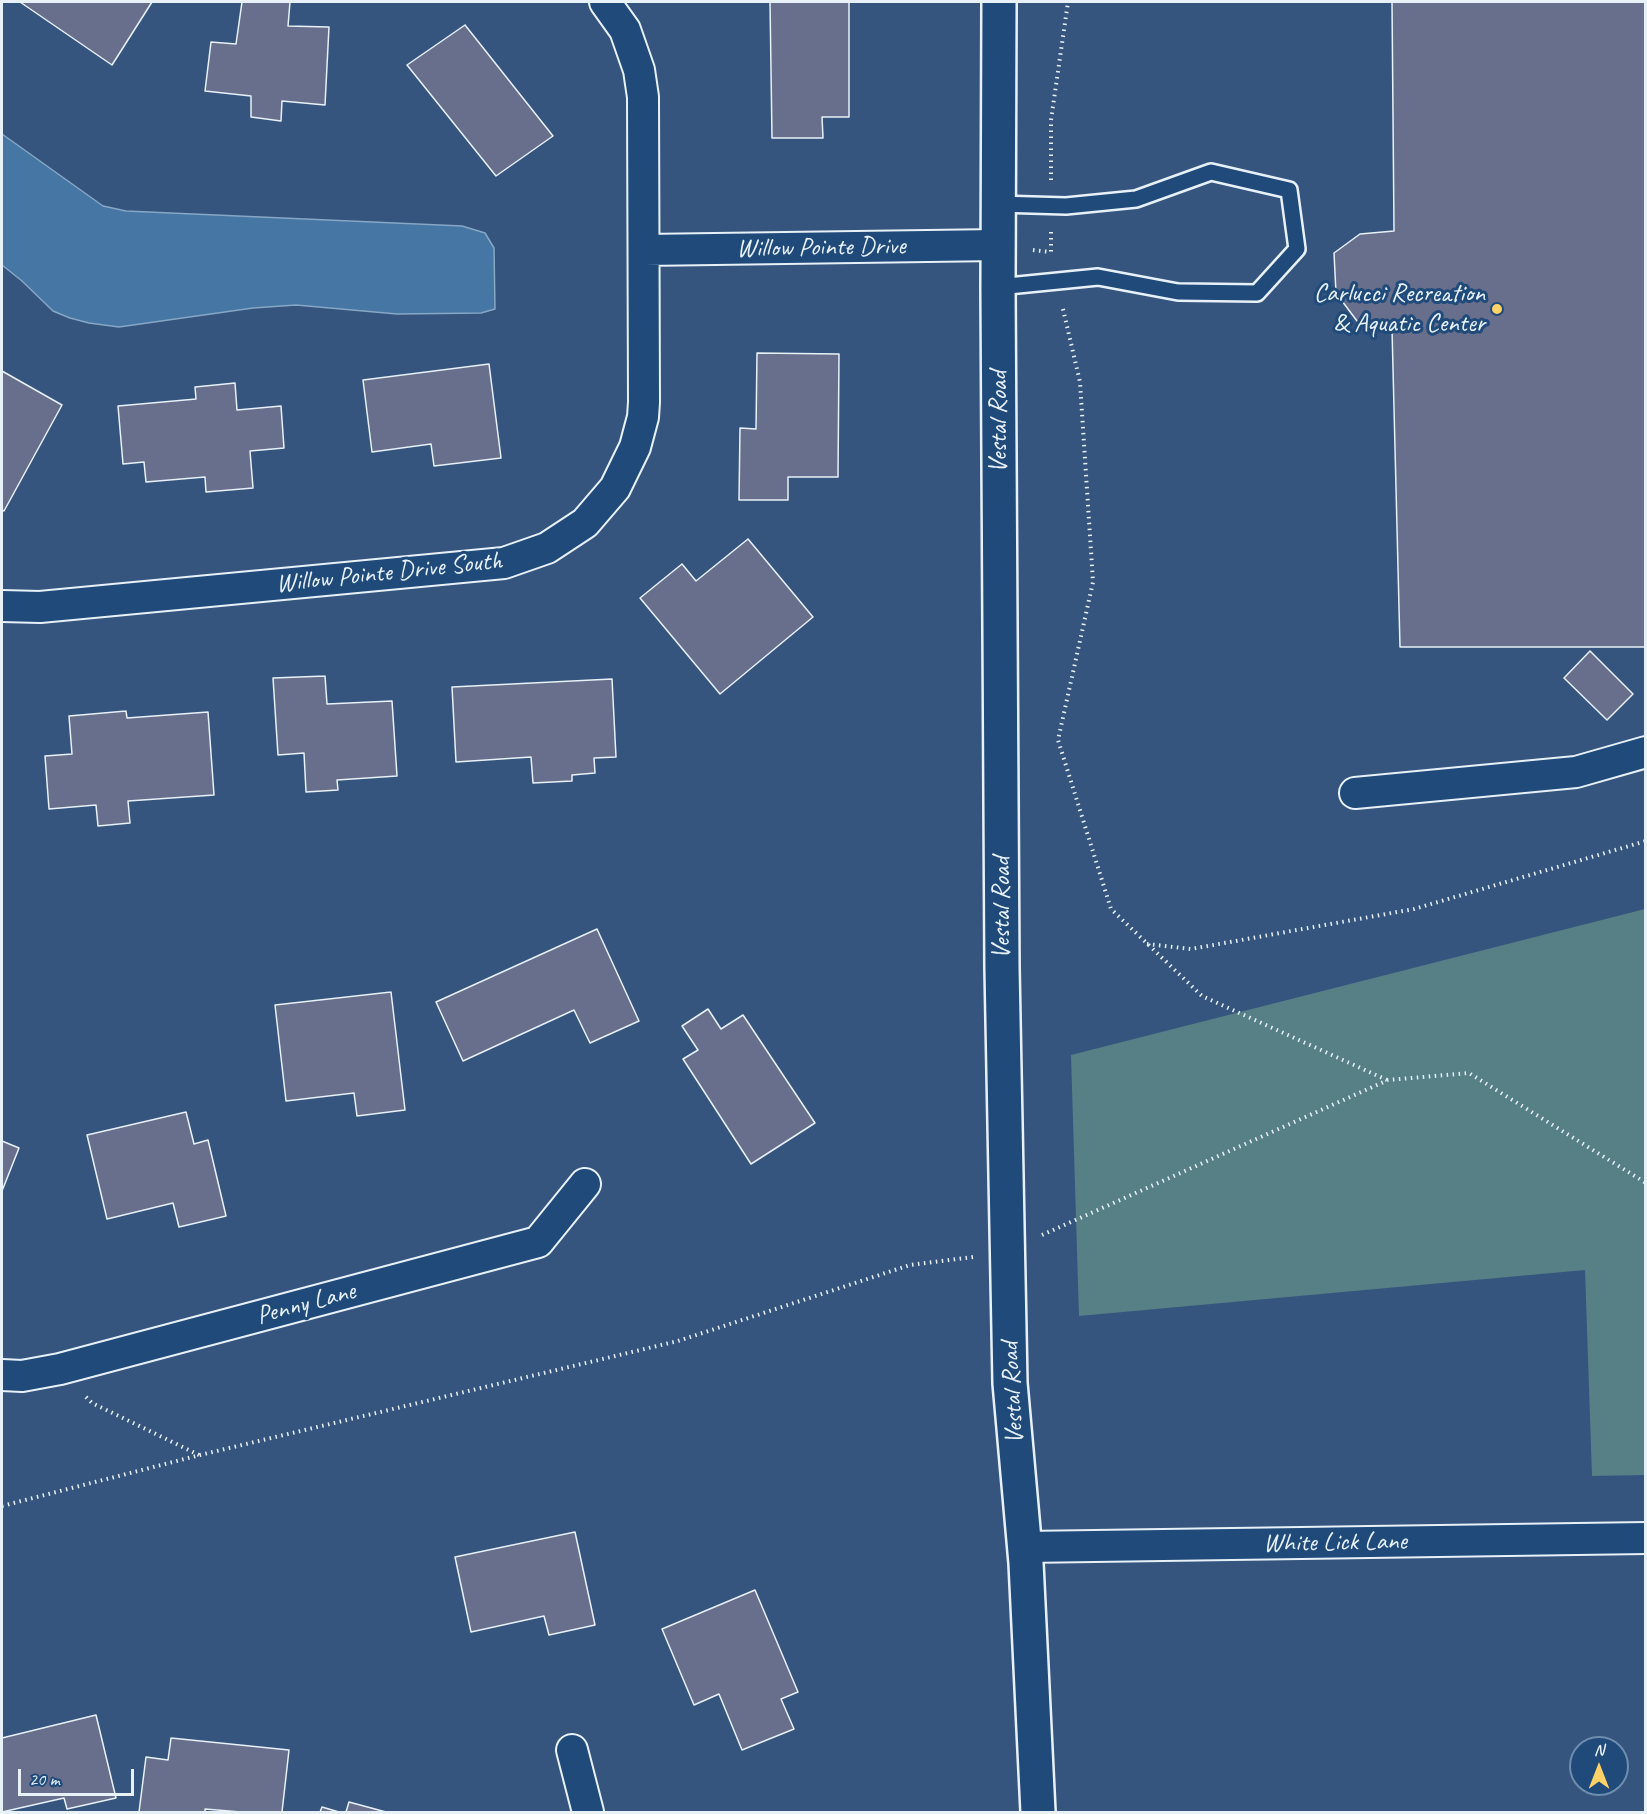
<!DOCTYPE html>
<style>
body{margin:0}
#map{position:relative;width:1647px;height:1814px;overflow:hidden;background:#35557f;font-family:Caveat,sans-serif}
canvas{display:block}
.frame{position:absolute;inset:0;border:3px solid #e8f1f8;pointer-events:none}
.north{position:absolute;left:1569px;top:1736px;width:60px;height:60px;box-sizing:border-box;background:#1f4a7a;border:2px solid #6f8dac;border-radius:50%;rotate:0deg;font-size:16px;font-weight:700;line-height:24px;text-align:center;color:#e8f1f8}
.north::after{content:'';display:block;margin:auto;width:21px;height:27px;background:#ffd166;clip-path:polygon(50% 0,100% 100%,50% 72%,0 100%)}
.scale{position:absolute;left:18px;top:1769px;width:116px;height:27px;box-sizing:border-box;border:3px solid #e8f1f8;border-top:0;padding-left:8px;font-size:18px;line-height:21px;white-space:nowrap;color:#e8f1f8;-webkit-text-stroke:4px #1f4a7a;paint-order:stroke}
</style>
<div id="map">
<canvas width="1647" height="1814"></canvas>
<div class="frame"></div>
<div class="north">N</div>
<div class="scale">20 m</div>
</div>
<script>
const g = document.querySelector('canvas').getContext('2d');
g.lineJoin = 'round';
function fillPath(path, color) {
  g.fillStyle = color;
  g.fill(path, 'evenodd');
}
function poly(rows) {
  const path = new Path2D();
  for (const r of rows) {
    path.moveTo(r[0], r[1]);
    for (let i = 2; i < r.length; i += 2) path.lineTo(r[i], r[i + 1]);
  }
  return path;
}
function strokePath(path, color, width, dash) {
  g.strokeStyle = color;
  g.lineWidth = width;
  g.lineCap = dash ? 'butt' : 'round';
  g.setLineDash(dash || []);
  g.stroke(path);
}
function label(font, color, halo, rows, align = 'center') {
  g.font = font + ' Caveat,sans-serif';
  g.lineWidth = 6;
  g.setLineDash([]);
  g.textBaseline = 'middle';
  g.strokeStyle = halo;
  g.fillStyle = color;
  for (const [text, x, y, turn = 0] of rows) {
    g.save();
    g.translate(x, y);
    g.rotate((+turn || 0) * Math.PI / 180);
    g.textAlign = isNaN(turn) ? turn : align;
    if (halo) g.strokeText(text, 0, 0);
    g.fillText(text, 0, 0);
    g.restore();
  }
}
fillPath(poly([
 [1645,909,1645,1475,1592,1476,1585,1270,1079,1316,1071,1055]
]), '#577f86');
const water = poly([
 [2,134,103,206,126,211,462,226,485,233,494,248,495,309,481,313,397,314,296,305,253,308,119,327,89,323,70,318,53,311,22,281,2,265,2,134]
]);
fillPath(water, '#4676a3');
strokePath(water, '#87a7c5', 1.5);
const building = poly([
 [20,2,152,2,112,65,20,2],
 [242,2,290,2,288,26,329,27,325,105,282,101,281,121,251,117,251,96,205,91,211,42,236,44,242,2],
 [770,2,849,2,849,117,822,117,823,138,772,138,770,2],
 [1392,2,1646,2,1646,647,1400,647,1392,329,1360,325,1336,293,1334,253,1360,234,1394,231,1392,2],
 [465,25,553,136,496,176,407,65,465,25],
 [757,353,839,354,838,477,788,477,788,500,739,500,740,428,756,429,757,353],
 [489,364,501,458,434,466,431,444,372,452,363,380,489,364],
 [2,371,62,405,4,511,2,510,2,371],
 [235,383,237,410,281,406,284,448,250,451,253,488,206,492,205,477,146,482,144,462,123,464,118,406,196,399,195,387,235,383],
 [748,539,813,617,720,694,640,598,682,564,696,581,748,539],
 [1590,651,1633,694,1607,720,1564,678,1590,651],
 [325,676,327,704,392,701,397,776,337,780,338,790,306,792,304,753,278,755,273,678,325,676],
 [612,679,616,757,594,758,595,773,572,775,572,781,533,783,531,757,456,762,452,687,612,679],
 [126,711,127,718,208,712,214,795,128,801,130,823,98,826,96,805,49,809,45,756,72,754,69,716,126,711],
 [597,929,639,1021,590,1043,574,1010,463,1061,436,1002,597,929],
 [391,992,405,1110,357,1116,354,1093,286,1101,275,1005,391,992],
 [708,1009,721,1029,743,1015,815,1123,751,1164,683,1059,698,1050,682,1026,708,1009],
 [186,1112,194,1144,208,1140,226,1216,179,1227,173,1203,107,1219,87,1135,186,1112],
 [2,1141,19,1148,2,1191,2,1141],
 [575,1532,595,1625,549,1635,544,1616,471,1632,455,1557,575,1532],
 [755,1590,798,1692,781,1699,794,1729,742,1750,719,1694,694,1705,662,1629,755,1590],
 [96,1715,116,1798,67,1809,64,1798,2,1812,2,1738,96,1715],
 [171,1738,289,1750,282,1812,241,1812,205,1809,205,1812,139,1812,146,1757,168,1760,171,1738],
 [349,1802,386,1812,346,1812,349,1802],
 [322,1807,339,1812,320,1812,322,1807]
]);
fillPath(building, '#686f8c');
strokePath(building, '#e8f1f8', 1.5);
const lane = poly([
 [998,204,1066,206,1136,199,1211,172,1289,190,1297,249,1257,293,1178,292,1098,277,998,287]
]);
const street = poly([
 [644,250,998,245],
 [2,606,40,607,504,563,547,548,585,523,615,488,635,447,643,417,644,402,643,97,639,70,625,30,605,2],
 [1355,793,1576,772,1646,752],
 [2,1375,22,1376,60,1369,538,1242,585,1184],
 [1025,1547,1646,1538],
 [572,1750,588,1812]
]);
const secondary = poly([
 [999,2,998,287,1002,968,1010,1383,1026,1563,1038,1812]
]);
strokePath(lane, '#e8f1f8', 20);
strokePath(street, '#e8f1f8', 34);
strokePath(secondary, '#e8f1f8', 38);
strokePath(poly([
 [1051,180,1051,120,1068,2],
 [1051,232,1051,255],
 [1033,250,1050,252],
 [1063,309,1080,382,1093,582,1058,740,1111,909,1202,996,1387,1080],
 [1147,944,1191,949,1414,909,1646,841],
 [1042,1235,1388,1080,1469,1073,1646,1183],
 [86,1397,92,1403,199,1455],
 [2,1506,200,1455,678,1341,910,1265,973,1257]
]), '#e8f1f8', 4, [1.5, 4.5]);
strokePath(lane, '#1f4a7a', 15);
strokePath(street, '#1f4a7a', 30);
strokePath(secondary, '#1f4a7a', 33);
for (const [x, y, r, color] of [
 [1497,309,6,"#ffd166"]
]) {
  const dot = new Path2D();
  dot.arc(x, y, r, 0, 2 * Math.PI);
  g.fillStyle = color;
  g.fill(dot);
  strokePath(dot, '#1f4a7a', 2);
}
label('26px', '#e8f1f8', '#1f4a7a', [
 ["Willow Pointe Drive",821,248,-1],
 ["Vestal Road",999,422,-90],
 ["Willow Pointe Drive South",389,573,-6],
 ["Vestal Road",1002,908,-90],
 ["Penny Lane",306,1304,-15],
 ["Vestal Road",1013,1393,-93],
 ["White Lick Lane",1335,1543,-1]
]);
label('26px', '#e8f1f8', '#1f4a7a', [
 ["Carlucci Recreation",1485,294],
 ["& Aquatic Center",1485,324]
], 'right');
</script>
